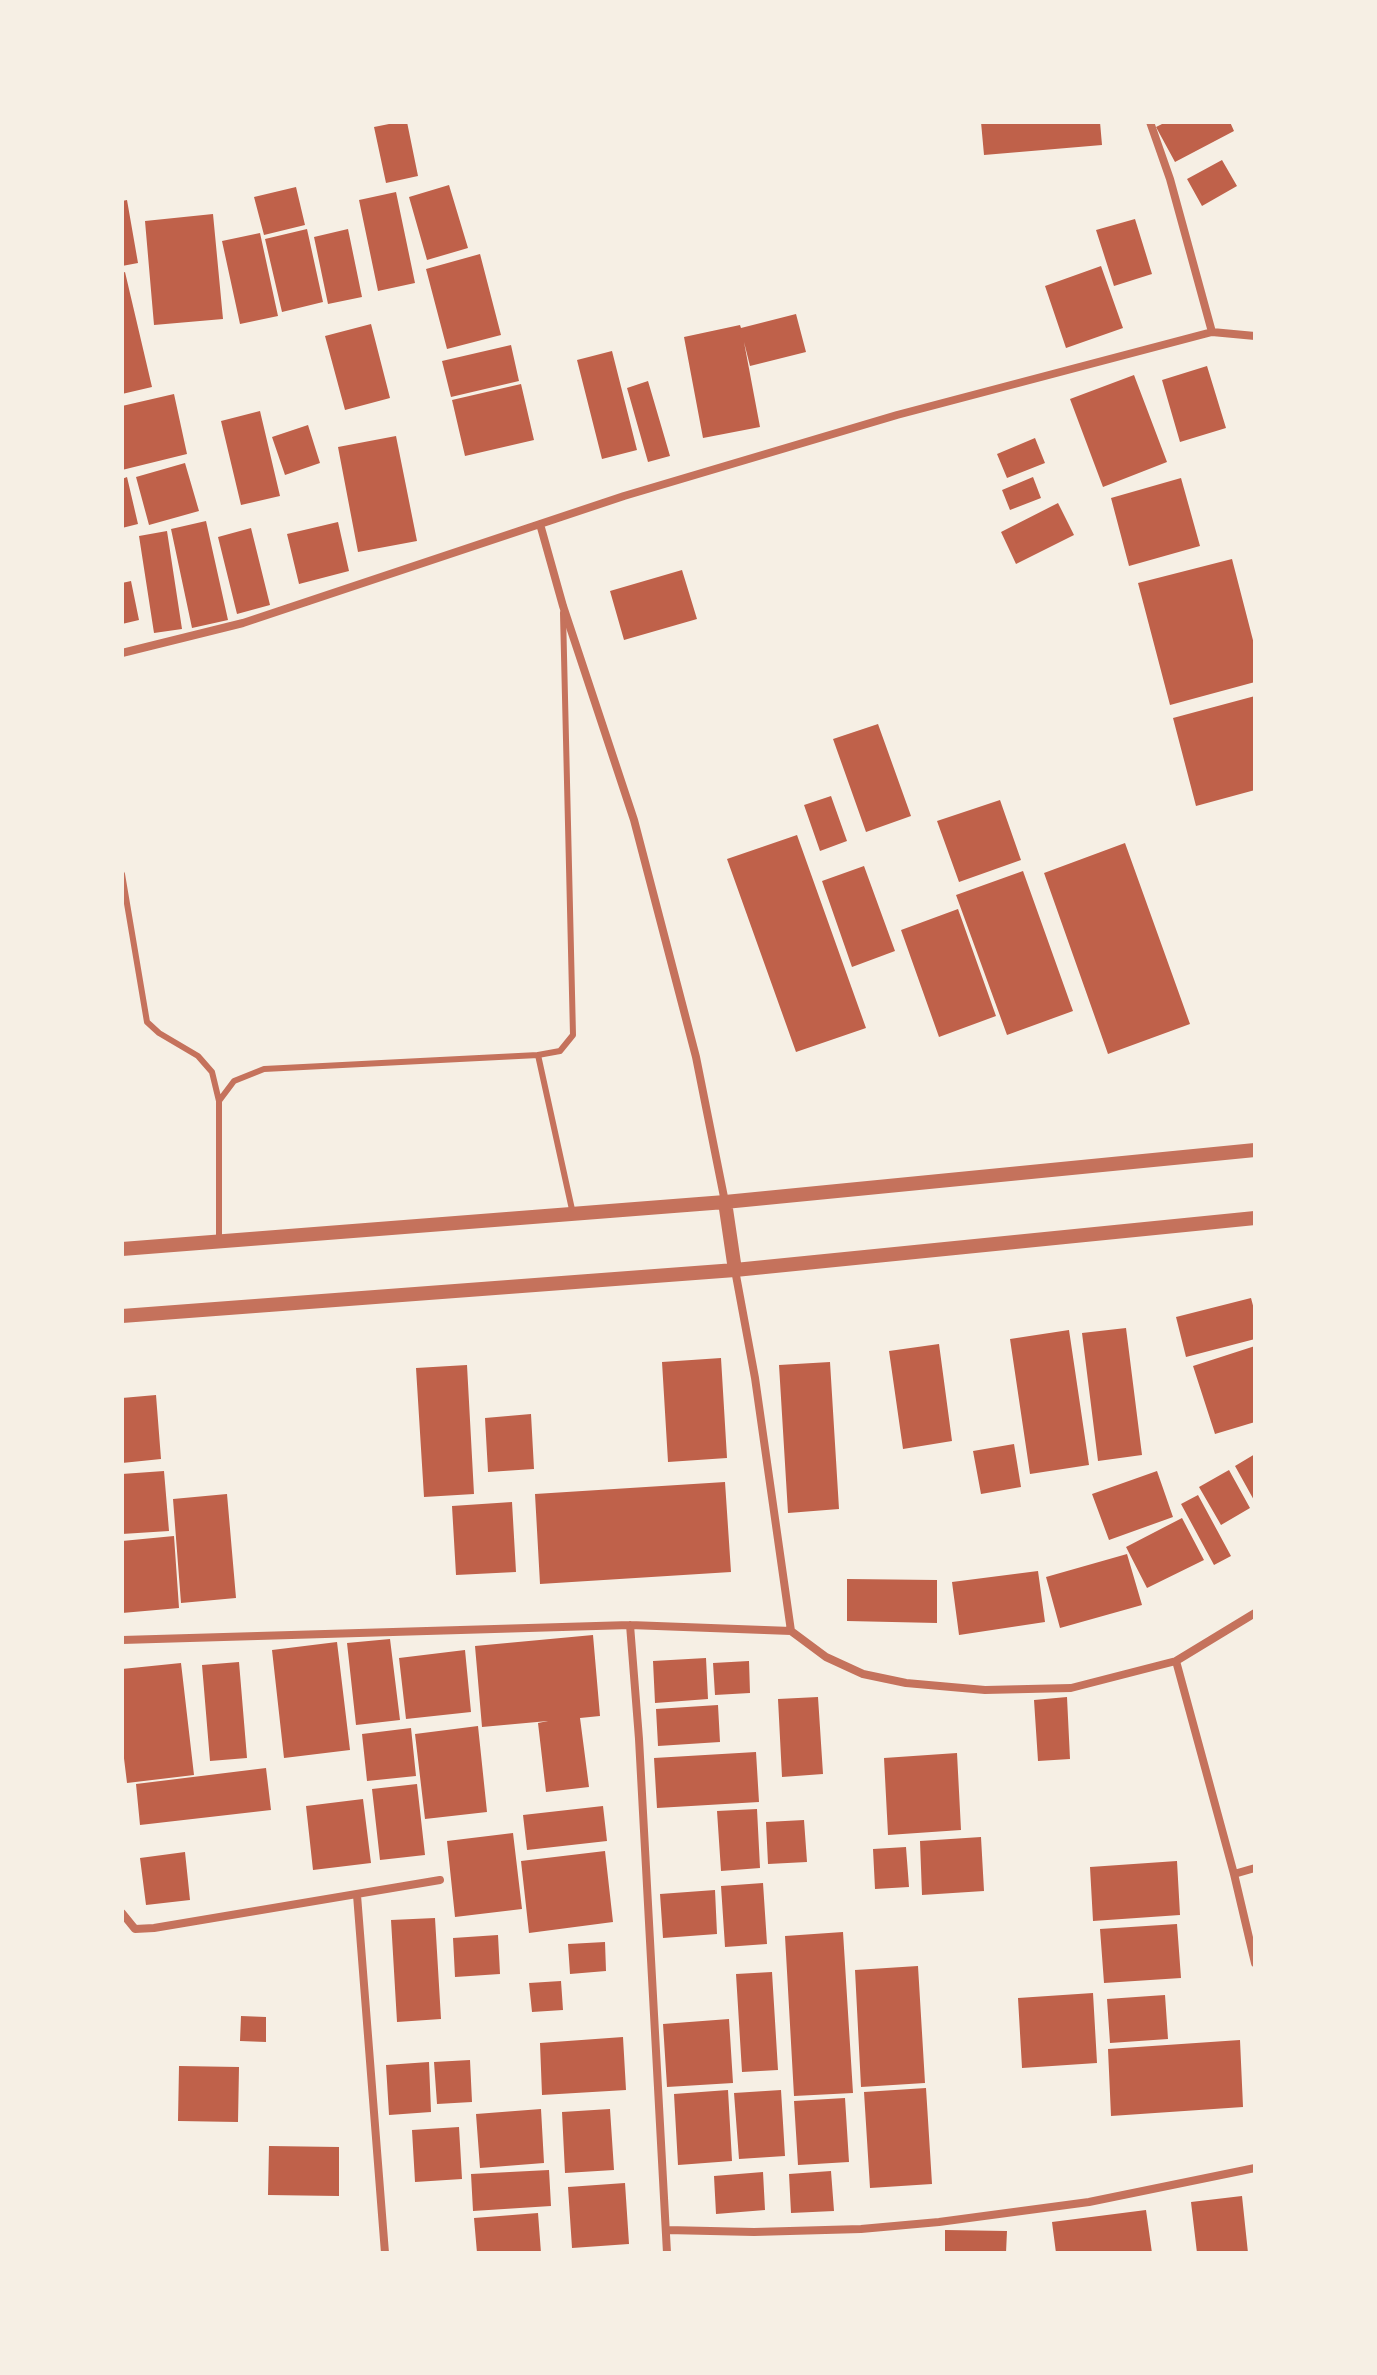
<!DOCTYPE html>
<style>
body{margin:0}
#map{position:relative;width:1377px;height:2375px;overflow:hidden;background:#f6efe4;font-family:"Source Sans 3",sans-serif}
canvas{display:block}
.frame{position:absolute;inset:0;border:124px solid #f6efe4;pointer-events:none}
</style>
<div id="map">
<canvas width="1377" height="2375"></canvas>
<div class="frame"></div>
</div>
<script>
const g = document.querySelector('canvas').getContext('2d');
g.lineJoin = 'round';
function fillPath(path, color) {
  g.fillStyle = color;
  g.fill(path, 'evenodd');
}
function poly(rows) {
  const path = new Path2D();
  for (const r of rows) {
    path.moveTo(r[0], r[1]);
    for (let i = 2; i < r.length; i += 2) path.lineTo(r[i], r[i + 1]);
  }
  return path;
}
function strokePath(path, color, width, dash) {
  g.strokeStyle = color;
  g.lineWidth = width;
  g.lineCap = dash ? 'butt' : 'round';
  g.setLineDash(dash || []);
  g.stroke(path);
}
fillPath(poly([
 [399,122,407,122,418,176,386,183,374,127],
 [981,122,1100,122,1102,145,984,155],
 [1166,122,1230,122,1234,131,1175,162,1156,127],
 [1222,160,1237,186,1202,206,1187,179],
 [449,185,468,248,427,260,409,197],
 [296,187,305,225,264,235,254,197],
 [396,192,415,283,378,291,359,200],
 [127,200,138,263,122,266,122,201],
 [213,214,223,319,154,325,145,221],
 [1135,219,1152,274,1114,286,1096,230],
 [307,229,323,302,282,312,265,239],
 [348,229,362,297,328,304,314,237],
 [260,233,278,316,240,324,222,241],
 [480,254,501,335,447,349,426,269],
 [1101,266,1123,328,1066,348,1045,286],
 [125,272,152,387,122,394,122,273],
 [796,314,806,352,750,366,744,342,760,427,703,438,684,337,740,325,741,328],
 [371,324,390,398,345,410,325,336],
 [511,345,519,381,451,397,442,361],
 [612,351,637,450,602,459,577,360],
 [1207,366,1226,428,1180,442,1162,380],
 [1134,375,1167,462,1103,487,1070,399],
 [648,381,670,456,648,462,627,388],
 [521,384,534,440,465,456,452,400],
 [174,394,187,454,122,470,122,406],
 [260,411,280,496,241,505,221,421],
 [308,425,320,463,285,475,272,437],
 [396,436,417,541,358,552,338,447],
 [1035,438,1045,463,1007,478,997,454],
 [185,463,199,511,149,525,136,477],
 [127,477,138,524,122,528,122,479],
 [1033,477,1041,498,1010,510,1002,490],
 [1181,478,1200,546,1129,566,1111,498],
 [1058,503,1074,535,1016,564,1001,532],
 [206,521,228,620,192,628,171,529],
 [338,522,349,571,299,584,287,534],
 [251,528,270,605,237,614,218,537],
 [167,531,182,629,154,633,139,536],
 [1232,559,1255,648,1255,682,1170,705,1138,583],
 [682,570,697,619,624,640,610,591],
 [131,581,139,620,122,624,122,583],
 [1255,696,1255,790,1196,806,1173,718],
 [878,724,911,816,866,832,833,739],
 [831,796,847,841,820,851,804,805],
 [1000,800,1021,860,959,882,937,821],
 [797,835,866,1028,796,1052,727,859],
 [1125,843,1190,1024,1108,1054,1044,873],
 [864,866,895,951,852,967,822,881],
 [1023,871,1073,1011,1007,1035,956,895],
 [958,909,996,1016,939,1037,901,930],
 [1251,1298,1255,1313,1255,1339,1186,1357,1176,1317],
 [1126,1328,1142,1455,1098,1461,1082,1333],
 [1069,1330,1089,1465,1030,1474,1010,1339],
 [939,1344,952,1441,903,1449,889,1351],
 [1255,1346,1255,1422,1215,1434,1193,1366],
 [721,1358,727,1458,668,1462,662,1362],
 [830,1362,839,1509,788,1513,779,1365],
 [467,1365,474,1494,424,1497,416,1368],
 [156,1395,161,1459,122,1463,122,1398],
 [531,1414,534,1469,488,1472,485,1418],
 [1014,1444,1021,1487,981,1494,973,1451],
 [1255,1454,1255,1502,1235,1466],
 [1229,1470,1250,1508,1221,1525,1199,1487],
 [164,1471,169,1531,122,1534,122,1474],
 [1157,1471,1173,1517,1109,1540,1092,1494],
 [725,1482,731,1572,540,1584,535,1494],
 [227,1494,236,1598,181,1603,173,1499],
 [1198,1495,1231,1556,1214,1565,1181,1504],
 [512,1502,516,1572,456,1575,452,1506],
 [1182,1518,1204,1560,1147,1588,1126,1547],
 [174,1536,179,1608,122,1613,122,1541],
 [1127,1554,1142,1605,1060,1628,1046,1577],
 [1038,1571,1045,1622,959,1635,952,1582],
 [847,1579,937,1580,937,1623,847,1621],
 [593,1635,600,1716,580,1718,589,1787,546,1792,538,1723,548,1721,482,1727,475,1646],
 [390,1639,400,1720,356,1725,347,1643],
 [337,1642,350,1750,284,1758,272,1650],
 [465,1650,471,1712,406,1719,399,1658],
 [706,1658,708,1699,655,1703,653,1661],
 [749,1661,750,1693,715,1695,713,1663],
 [239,1662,247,1758,210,1761,202,1665],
 [181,1663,194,1775,127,1783,122,1742,122,1669],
 [818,1697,823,1774,782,1777,778,1699],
 [1067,1697,1070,1759,1038,1761,1034,1700],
 [718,1705,720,1742,658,1746,656,1709],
 [478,1726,487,1812,425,1819,415,1734],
 [411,1728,416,1776,367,1781,362,1734],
 [756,1752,759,1802,657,1808,654,1758],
 [957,1753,961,1830,888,1835,884,1758],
 [266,1768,271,1810,140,1825,136,1784],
 [417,1784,425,1855,380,1860,372,1789],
 [363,1799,371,1863,313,1870,306,1806],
 [603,1806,607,1841,527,1850,523,1815],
 [757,1809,760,1868,721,1871,717,1811],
 [804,1820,807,1862,768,1864,766,1822],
 [513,1833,522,1909,455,1917,447,1841],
 [981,1837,984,1891,922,1895,920,1841],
 [906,1847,909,1887,875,1889,873,1849],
 [605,1851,613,1922,529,1933,521,1861],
 [185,1852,190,1900,146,1905,140,1858],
 [1177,1861,1180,1915,1093,1921,1090,1867],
 [763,1883,767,1944,725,1947,721,1886],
 [715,1890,717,1934,663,1938,660,1894],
 [435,1918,441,2019,397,2022,391,1920],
 [1177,1924,1181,1978,1104,1983,1100,1929],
 [843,1932,853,2093,794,2096,785,1936],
 [498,1935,500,1974,455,1977,453,1938],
 [605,1942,606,1971,570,1974,568,1944],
 [918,1966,925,2083,861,2087,855,1970],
 [772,1972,778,2070,742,2072,736,1974],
 [561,1981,563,2010,532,2012,529,1983],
 [1093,1993,1097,2063,1022,2068,1018,1998],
 [1165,1995,1168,2039,1110,2043,1107,1999],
 [241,2016,266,2017,266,2042,240,2041],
 [729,2019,733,2083,667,2087,663,2024],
 [623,2037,626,2090,542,2095,540,2043],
 [1240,2040,1243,2107,1111,2116,1108,2049],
 [470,2060,472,2102,437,2104,434,2062],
 [429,2062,431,2112,389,2115,386,2065],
 [179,2066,239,2067,238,2122,178,2121],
 [926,2088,932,2184,870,2188,864,2092],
 [728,2090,732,2161,678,2165,674,2094],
 [781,2090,785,2156,739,2159,734,2093],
 [845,2098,849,2162,798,2165,794,2101],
 [541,2109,544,2163,480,2168,476,2114],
 [610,2109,614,2170,565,2173,562,2112],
 [459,2127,462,2179,415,2182,412,2130],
 [269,2146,339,2147,339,2196,268,2195],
 [549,2170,551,2206,473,2211,471,2174],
 [831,2171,834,2211,791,2213,789,2174],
 [763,2172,765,2210,716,2214,714,2176],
 [625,2183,629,2244,572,2248,568,2187],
 [1242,2196,1248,2253,1197,2253,1191,2202],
 [1146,2210,1152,2253,1056,2253,1052,2222],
 [538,2213,541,2253,477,2253,474,2218],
 [945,2230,1007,2231,1006,2253,945,2253]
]), '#bf614a');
strokePath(poly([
 [122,874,147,1022,159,1033,198,1056,212,1072,219,1101],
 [538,1055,573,1214],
 [219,1241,219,1101,234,1081,264,1069,538,1055,560,1051,573,1035,563,613]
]), '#c5725c', 6);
strokePath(poly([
 [1150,122,1170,179,1212,332],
 [540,524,624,496,897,415,1212,332,1255,336],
 [122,653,243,623,540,524,563,606,634,820,696,1057,725,1202],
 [735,1270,755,1378,791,1631,826,1657,863,1674,906,1683,985,1690,1071,1688,1176,1661,1255,1613],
 [630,1625,639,1739,667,2253],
 [122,1640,630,1625,791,1631],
 [1176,1661,1234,1874,1255,1963],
 [1234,1874,1255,1868],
 [357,1895,385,2253],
 [122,1913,135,1929,154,1928,440,1880],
 [667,2230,754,2232,861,2229,939,2222,1089,2202,1255,2168]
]), '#c5725c', 8);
strokePath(poly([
 [725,1202,735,1270],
 [122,1249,725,1202,1255,1150],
 [122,1316,735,1270,1255,1218]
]), '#c5725c', 14);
</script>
